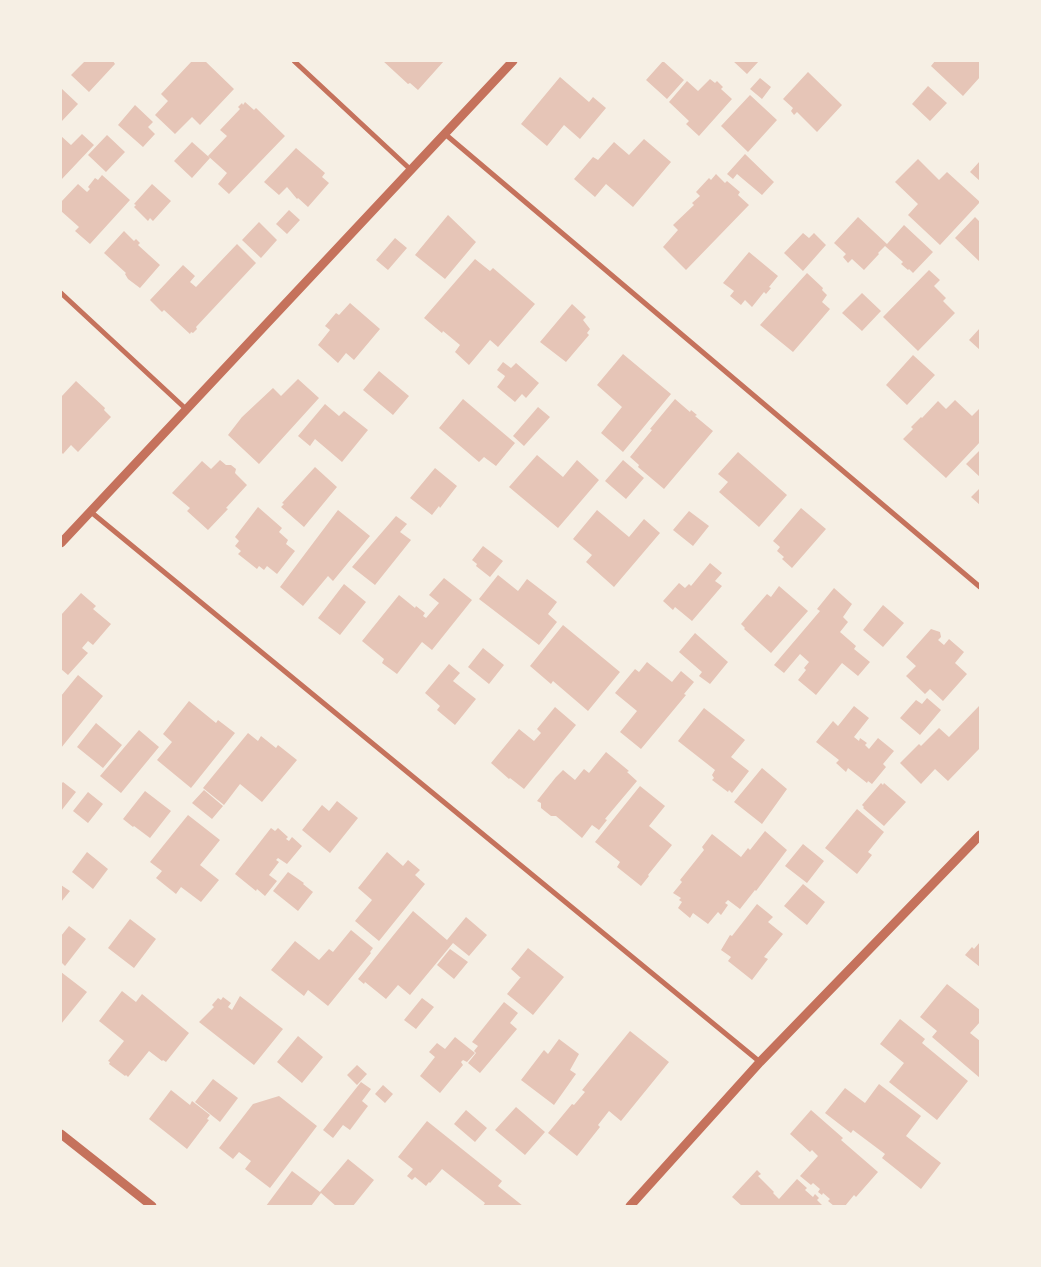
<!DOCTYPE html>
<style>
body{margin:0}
#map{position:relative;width:1041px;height:1267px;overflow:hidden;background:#f6efe4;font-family:"Work Sans",sans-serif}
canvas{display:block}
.frame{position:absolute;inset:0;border:62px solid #f6efe4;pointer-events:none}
</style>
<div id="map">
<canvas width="1041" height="1267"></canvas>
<div class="frame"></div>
</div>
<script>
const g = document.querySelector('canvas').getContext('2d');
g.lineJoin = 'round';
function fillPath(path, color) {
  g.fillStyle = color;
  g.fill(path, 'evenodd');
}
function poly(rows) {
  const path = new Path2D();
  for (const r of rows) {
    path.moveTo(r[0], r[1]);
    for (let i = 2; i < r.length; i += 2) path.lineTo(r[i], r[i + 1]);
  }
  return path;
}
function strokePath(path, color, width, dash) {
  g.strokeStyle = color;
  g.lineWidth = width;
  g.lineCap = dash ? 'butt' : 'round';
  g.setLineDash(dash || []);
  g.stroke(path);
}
fillPath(poly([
 [85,61,113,61,115,64,89,92,71,75],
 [192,61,205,61,234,89,200,125,192,117,175,134,155,115,168,101,161,94],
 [383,61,444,61,418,90,410,83,408,84],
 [663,61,684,80,667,99,646,80],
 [733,61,759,61,747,74],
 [935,61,980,61,980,77,963,96,931,66],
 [808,72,842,105,817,132,797,112,794,115,791,111,793,108,783,99],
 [560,77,589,102,593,97,606,108,580,139,564,125,547,146,521,124],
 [760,78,771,87,762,99,750,89],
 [710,79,715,83,717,81,723,87,721,89,732,99,699,136,686,124,689,121,669,102,687,81,698,91],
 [928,86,947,103,930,121,912,104],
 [61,88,78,104,61,122],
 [750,95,777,120,748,152,721,126],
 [245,102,254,110,256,108,285,136,229,194,218,184,227,173,208,156,227,136,220,130,240,109,238,107,242,103,243,105],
 [135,105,153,122,148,127,155,134,143,147,118,125],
 [82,134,94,145,61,180,61,136,71,145],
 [107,135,125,152,106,172,88,155],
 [644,139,671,162,633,207,606,184,595,197,574,179,593,157,598,160,614,142,629,155],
 [192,142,210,158,192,178,174,161],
 [296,148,325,173,322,177,329,183,308,207,298,198,297,199,287,187,279,195,264,182],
 [745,154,774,182,762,195,737,174,733,179,727,174],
 [918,159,939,180,947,172,980,202,940,245,908,215,918,204,895,182],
 [980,161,980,181,970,172],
 [716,174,725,183,727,181,740,192,738,195,749,205,686,270,663,247,678,230,673,225,694,205,692,203,700,196,696,192,709,178,711,180],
 [102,175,130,200,90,244,75,231,79,227,61,211,61,202,78,184,87,192,90,189,88,187,95,178,98,180],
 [152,184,171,201,153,221,150,218,148,221,134,207,136,205,134,204],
 [289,210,300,220,287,234,276,224],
 [448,215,476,242,445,279,415,255],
 [858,217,887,244,904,225,933,252,913,273,909,269,908,270,901,264,903,262,885,246,878,253,879,254,864,270,852,259,848,263,843,257,846,254,834,243],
 [975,217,980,222,980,262,955,238],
 [259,222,277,240,261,258,242,240],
 [124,231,134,241,136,239,140,243,138,245,160,265,140,288,128,279,125,274,126,273,104,253],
 [803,233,809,238,814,233,826,245,803,271,784,253],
 [395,238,407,248,388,270,376,260],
 [237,244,256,263,196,327,197,329,193,333,191,332,190,334,164,310,162,312,150,300,183,265,195,276,190,282,196,287],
 [749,252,778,276,769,287,771,288,766,294,764,292,752,307,745,300,741,305,730,296,734,291,723,283],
 [475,259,490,271,493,268,535,304,498,347,490,340,469,365,455,352,460,345,443,331,442,333,424,318],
 [929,270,940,280,934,286,946,298,943,301,955,313,918,351,883,317],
 [807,273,823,288,822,290,827,295,822,302,830,309,793,352,760,325],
 [862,293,881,311,862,331,842,313],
 [350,303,380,329,354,360,346,353,338,363,318,345,330,330,325,326,336,313,339,315],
 [572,304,586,317,583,320,590,329,587,333,589,335,566,362,540,342],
 [980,328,980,350,969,340],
 [623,354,671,394,623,452,601,433,622,407,597,385],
 [913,355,935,375,907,405,886,385],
 [503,362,511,368,516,363,539,383,526,398,522,394,515,402,497,387,504,378,505,376,497,370],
 [379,371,409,396,393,415,363,390],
 [298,379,319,398,259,464,228,435,242,417,273,388,281,396],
 [76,381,105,408,104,410,111,417,78,452,71,445,63,454,61,452,61,397],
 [463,399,515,443,496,466,484,457,479,462,439,428],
 [675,399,690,412,691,410,697,415,695,416,713,431,664,489,638,467,639,465,630,457,652,430,650,429],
 [955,400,972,416,980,408,980,442,946,478,903,439,913,429,911,427,921,417,922,418,938,401,946,409],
 [325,404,339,416,344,411,368,430,342,462,315,439,310,446,298,436],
 [538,407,550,417,524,446,513,436],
 [980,450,980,477,966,464],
 [738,452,787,495,759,527,719,492,728,482,718,474],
 [537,455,563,477,577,460,599,480,558,528,509,487],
 [220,460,226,465,231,465,236,469,235,473,247,485,226,508,228,509,208,530,187,511,190,508,172,493,202,461,211,469],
 [623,460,644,478,626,499,605,481],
 [315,467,337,487,304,527,281,507,284,504,282,503],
 [435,468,457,486,440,508,439,506,432,515,410,498],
 [980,488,980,505,971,497],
 [258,507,282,528,279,532,288,540,286,544,295,551,277,574,267,566,264,570,259,566,257,569,238,554,241,551,235,546,239,541,235,537],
 [801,508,826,529,792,568,782,559,784,557,777,551,780,547,773,541],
 [338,510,370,536,333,581,328,576,303,606,280,587],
 [597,510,629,537,644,519,660,533,614,587,586,562,592,555,573,539],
 [689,511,709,526,693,546,673,530],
 [396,516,407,524,400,532,411,540,375,585,352,567],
 [483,546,503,561,490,577,476,566,477,564,472,560],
 [710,563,722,573,715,581,722,586,692,621,675,607,673,610,663,601,679,583,685,588,689,584,691,586],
 [498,575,518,591,527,579,557,602,548,614,557,622,539,645,479,599],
 [444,578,472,600,432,650,422,642,397,674,382,663,384,659,362,641,399,595,415,608,416,606,425,613,423,616,426,618,439,603,429,595],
 [344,584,366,602,340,635,318,618],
 [779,586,808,611,771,653,744,629,745,628,741,624,767,594,771,597],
 [834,588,852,604,843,617,848,622,840,632,856,646,854,649,870,662,858,676,842,663,816,695,798,680,806,670,804,668,809,662,800,654,784,673,774,665,820,611,817,609],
 [81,593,96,606,93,609,111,624,93,645,88,641,82,648,88,653,68,675,61,669,61,615],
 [883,605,904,623,883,647,863,630],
 [563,625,620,672,588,711,553,681,551,684,530,666],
 [931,629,940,632,941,637,938,640,944,645,949,639,964,652,955,663,967,674,943,701,930,689,925,694,906,676,916,666,906,657],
 [695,633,728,662,710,684,699,676,702,672,679,652],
 [483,648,504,665,489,684,468,667],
 [647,662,672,682,681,671,694,682,684,694,686,695,641,749,620,732,637,711,615,693,635,669,639,672],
 [449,664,460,673,453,681,476,699,455,725,437,710,440,706,425,693],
 [78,675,103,696,61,748,61,696],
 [927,698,941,710,920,735,900,718,916,700,922,704],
 [189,701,216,723,218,720,235,733,191,788,157,760,172,742,163,734],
 [980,705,980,748,948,781,935,769,921,784,900,763,919,744,921,746,939,728,949,737],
 [854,706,869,718,854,737,859,741,860,738,867,743,865,745,869,749,878,738,894,751,883,764,886,767,872,784,868,781,867,783,848,768,846,772,836,763,839,760,816,742,833,721,838,726],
 [555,707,576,725,524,789,510,778,509,779,491,763,519,729,534,741,541,733,537,729],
 [704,708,745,740,731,757,749,771,732,793,729,790,728,792,712,780,714,778,712,775,715,770,678,741],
 [96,723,122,745,103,768,77,747],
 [139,730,159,747,121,793,100,776],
 [248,733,258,741,261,736,276,748,278,745,297,760,262,802,240,784,224,805,203,788],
 [606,752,629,771,627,772,637,781,605,819,607,820,599,830,592,825,582,838,556,816,551,816,541,808,541,803,537,801,556,777,563,770,575,780,584,769,589,773],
 [762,768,787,789,762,824,734,802],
 [63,782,76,792,61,811,61,784],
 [881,783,883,785,884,783,906,802,884,826,863,808,864,807,862,805],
 [640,786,665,806,649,826,672,845,648,875,649,876,641,886,617,867,620,862,595,842],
 [204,790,223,806,212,819,192,803],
 [145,791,171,811,150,838,134,826,133,827,123,819],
 [88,792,103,804,88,823,73,811],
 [337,801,358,818,330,853,302,830,322,805,329,811],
 [857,809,884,832,868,852,872,855,857,874,825,848],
 [188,815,220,840,200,865,219,880,201,902,181,887,176,894,156,878,162,871,150,862],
 [271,828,275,831,278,828,288,837,286,839,289,841,292,837,302,846,287,864,278,858,276,860,279,862,269,875,277,881,265,896,257,889,256,891,235,874],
 [765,831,787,850,756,891,755,890,740,909,728,900,725,903,728,905,721,915,718,912,708,924,693,913,690,918,678,908,682,902,679,900,681,898,673,893,682,882,680,880,704,850,702,847,712,834,741,857,748,848,750,850],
 [803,844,824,861,807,883,785,866],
 [87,852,108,869,93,889,72,872],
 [387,852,403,866,408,860,420,870,415,875,425,884,379,941,355,921,372,900,358,888],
 [288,872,304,883,303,884,313,892,298,911,273,891],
 [803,884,825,902,807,925,784,906],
 [61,885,70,891,61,902],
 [757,904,773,917,768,922,783,934,764,957,768,959,752,980,728,961,731,957,721,950,730,935,732,936],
 [413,911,447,940,466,917,487,935,469,956,453,943,410,995,398,985,386,999,365,982,364,984,358,979],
 [130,919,156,939,134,968,108,948],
 [69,926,86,939,65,966,61,962,61,936],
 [351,930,373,948,370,952,371,953,328,1006,308,990,304,996,271,970,295,941,319,960,329,949,333,952],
 [980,942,980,967,965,955,972,947,974,949],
 [528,948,564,977,533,1015,507,994,520,978,521,978,511,969],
 [450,949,468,962,454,979,437,965],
 [61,972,87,992,61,1024],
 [947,984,980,1010,980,1022,970,1033,980,1041,980,1078,932,1037,937,1031,920,1017],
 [122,991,136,1002,142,994,189,1033,166,1062,163,1060,162,1061,149,1051,128,1077,126,1075,125,1076,109,1064,110,1062,108,1061,124,1041,99,1021],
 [240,996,283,1029,254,1065,199,1022,214,1007,212,1005,218,998,221,1000,223,997,231,1003,228,1007,232,1010],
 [422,998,434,1007,416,1029,404,1020],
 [504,1002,518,1013,510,1023,517,1029,480,1073,468,1063,476,1053,474,1051,478,1046,472,1042],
 [900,1019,925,1039,922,1043,968,1081,937,1120,889,1082,904,1063,880,1044],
 [630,1031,669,1062,621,1121,609,1111,598,1125,600,1127,577,1156,548,1133,572,1104,574,1105,585,1092,582,1090],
 [298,1036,323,1057,302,1083,277,1062],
 [455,1037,475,1053,467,1062,463,1060,461,1062,463,1065,440,1093,420,1076,435,1057,429,1052,437,1043,445,1049],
 [559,1039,579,1054,570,1070,576,1074,554,1105,521,1080,544,1050,548,1054],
 [357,1065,367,1074,357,1085,347,1075],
 [213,1079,238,1098,220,1122,195,1102],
 [361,1082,371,1089,362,1101,368,1106,350,1130,343,1125,333,1138,323,1130],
 [879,1084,921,1116,906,1136,941,1163,921,1189,882,1158,885,1154,853,1130,851,1133,825,1113,845,1088,865,1103],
 [383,1085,393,1094,385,1103,375,1094],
 [171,1090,190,1105,192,1101,210,1115,207,1119,209,1120,187,1149,149,1119],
 [279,1096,317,1126,270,1188,245,1169,251,1161,239,1152,233,1159,219,1148,253,1104],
 [516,1107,545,1132,525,1155,495,1130],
 [466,1110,487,1128,475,1142,454,1124],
 [811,1110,843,1138,841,1140,878,1172,856,1197,854,1195,845,1206,834,1206,828,1201,830,1199,823,1193,822,1195,818,1192,820,1189,813,1183,811,1185,800,1176,818,1156,812,1150,810,1152,790,1134],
 [427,1121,502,1181,498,1186,523,1206,483,1206,485,1203,442,1169,430,1183,429,1182,426,1186,415,1177,412,1180,407,1176,413,1169,398,1157],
 [348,1159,374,1180,353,1206,336,1206,321,1193,311,1206,266,1206,292,1171,320,1192],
 [757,1170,761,1174,758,1176,774,1192,773,1193,779,1199,797,1179,807,1188,805,1190,813,1197,815,1194,819,1198,817,1200,823,1206,742,1206,732,1197]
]), '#e6c5b7');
strokePath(poly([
 [294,61,411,170],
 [445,134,980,587],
 [61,293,187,410],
 [91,512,760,1062]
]), '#c5725c', 5);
strokePath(poly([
 [61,543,513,61],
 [61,1134,152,1206],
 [630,1206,760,1062,980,835]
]), '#c5725c', 9);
</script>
